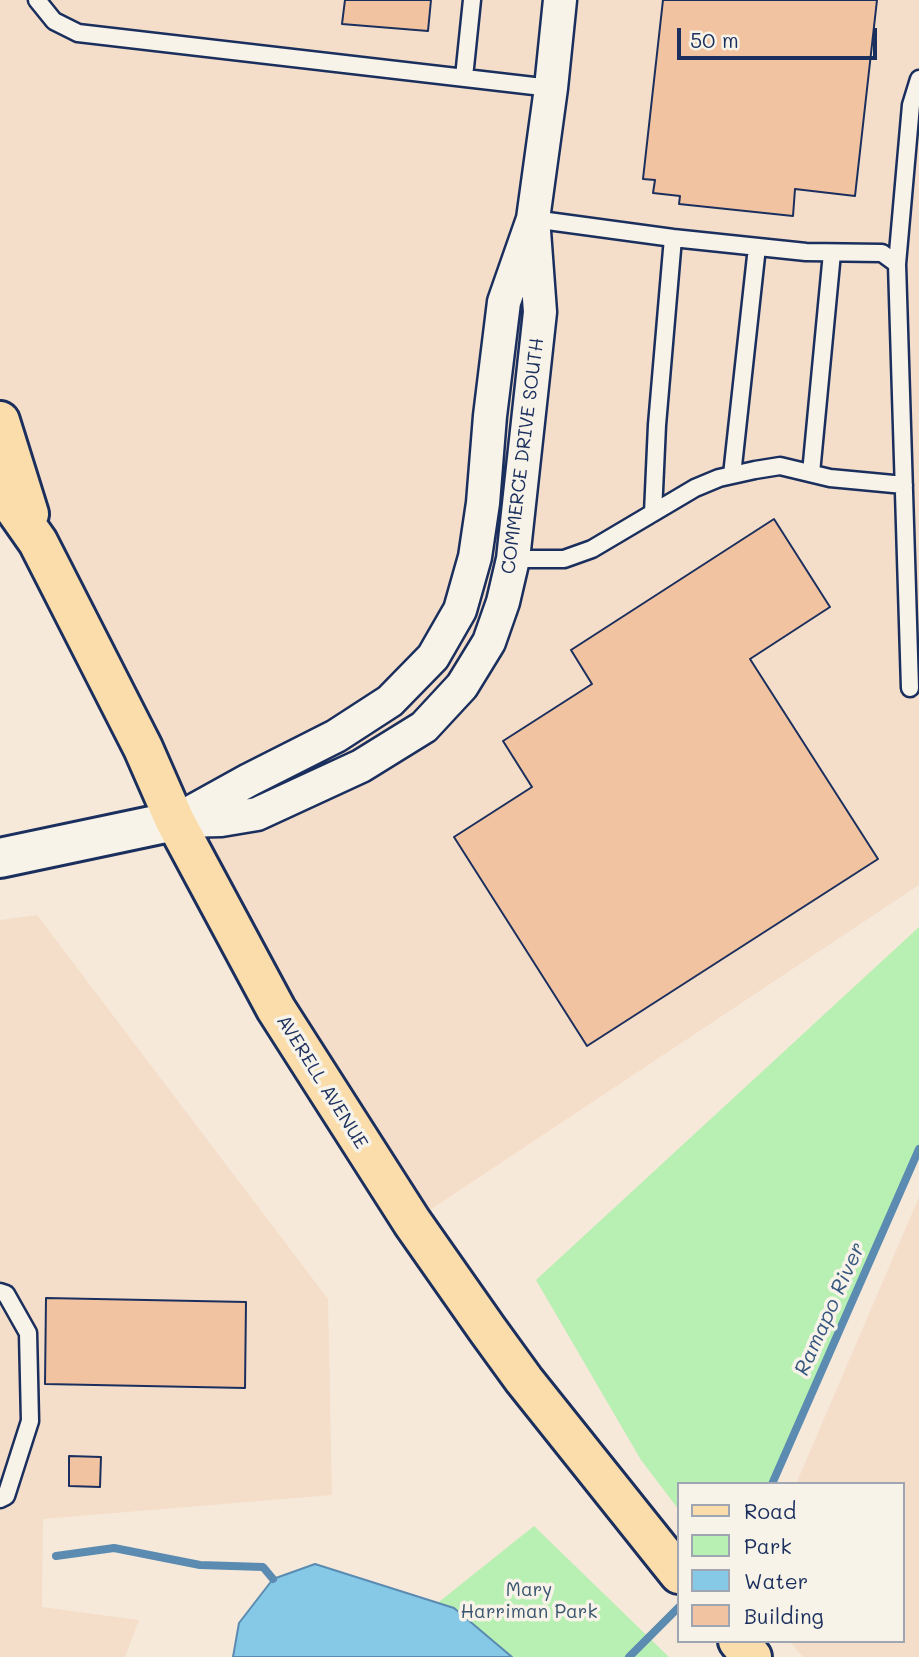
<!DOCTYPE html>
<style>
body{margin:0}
#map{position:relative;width:919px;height:1657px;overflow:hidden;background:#f6e9da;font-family:Mali,sans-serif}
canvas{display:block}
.legend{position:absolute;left:677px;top:1482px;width:228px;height:161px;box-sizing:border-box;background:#f7f3e8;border:2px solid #9fa5b1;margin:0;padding:9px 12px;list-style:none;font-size:21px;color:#1b2f5e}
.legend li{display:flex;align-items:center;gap:14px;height:35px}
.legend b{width:35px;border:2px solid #9fa5b1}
.scale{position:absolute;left:677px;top:28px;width:200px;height:32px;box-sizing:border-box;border:4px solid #1b2f5e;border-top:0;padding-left:9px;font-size:21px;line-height:24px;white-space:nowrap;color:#1b2f5e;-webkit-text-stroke:5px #f7f3e8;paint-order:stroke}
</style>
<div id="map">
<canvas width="919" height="1657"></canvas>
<ul class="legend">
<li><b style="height:9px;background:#faddab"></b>Road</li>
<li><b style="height:19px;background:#b8efb2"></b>Park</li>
<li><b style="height:19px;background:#85c9e7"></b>Water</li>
<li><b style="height:19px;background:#f1c3a1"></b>Building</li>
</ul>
<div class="scale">50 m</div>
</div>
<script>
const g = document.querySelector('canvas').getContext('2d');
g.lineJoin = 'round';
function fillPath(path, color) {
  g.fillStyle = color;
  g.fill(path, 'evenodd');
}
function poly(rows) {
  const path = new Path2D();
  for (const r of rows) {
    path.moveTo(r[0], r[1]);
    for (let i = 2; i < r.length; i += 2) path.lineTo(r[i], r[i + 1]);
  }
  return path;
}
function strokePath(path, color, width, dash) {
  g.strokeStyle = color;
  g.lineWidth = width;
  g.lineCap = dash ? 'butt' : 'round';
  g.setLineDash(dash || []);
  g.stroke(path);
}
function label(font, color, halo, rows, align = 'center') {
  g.font = font + ' Mali,sans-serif';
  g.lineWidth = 7;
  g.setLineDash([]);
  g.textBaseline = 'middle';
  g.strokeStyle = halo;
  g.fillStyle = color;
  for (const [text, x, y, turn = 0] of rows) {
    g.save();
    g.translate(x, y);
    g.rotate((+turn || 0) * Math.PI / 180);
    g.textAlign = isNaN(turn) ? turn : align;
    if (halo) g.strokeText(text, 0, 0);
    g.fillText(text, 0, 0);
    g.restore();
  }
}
fillPath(poly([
 [0,0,919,0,919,885,412,1222,253,970,0,421],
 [37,915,328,1299,332,1495,43,1519,42,1607,139,1620,125,1657,0,1657,0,920],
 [919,1197,919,1657,803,1657,789,1641,903,1641,903,1484,796,1484]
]), '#f4dec9');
fillPath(poly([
 [919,927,919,1149,772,1484,679,1484,679,1510,641,1460,536,1280],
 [534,1526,669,1657,370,1657]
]), '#b8efb2');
const water = poly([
 [315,1564,454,1608,512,1657,233,1657,239,1623,273,1579,315,1564]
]);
fillPath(water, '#85c9e7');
strokePath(water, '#5b8bb0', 2);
strokePath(poly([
 [772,1484,919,1149],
 [56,1556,114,1548,200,1565,263,1567,273,1579],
 [629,1657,679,1607]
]), '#5b8bb0', 8);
const building = poly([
 [345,0,431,0,428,31,342,24,345,0],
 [663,0,877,0,855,196,795,189,793,216,679,204,680,196,653,193,655,180,643,179,663,0],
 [774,519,830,607,750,659,878,859,587,1046,454,837,532,787,503,741,592,684,571,650,774,519],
 [46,1298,246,1302,245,1388,45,1384,46,1298],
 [69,1456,101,1457,100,1487,69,1486,69,1456]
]);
fillPath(building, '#f1c3a1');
strokePath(building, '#1b2f5e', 2);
const lane = poly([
 [37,0,54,21,78,33,551,88],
 [464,77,472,0],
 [533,219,673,238,806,252,882,253,897,264,910,688],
 [897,264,911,105,919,79],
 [811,473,832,253],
 [732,475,757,247],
 [653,513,657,425,673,238],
 [513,559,564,559,592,549,695,488,719,478,755,470,780,466,830,478,904,485],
 [0,1292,6,1294,28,1333,30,1421,6,1496,0,1499]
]);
const street = poly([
 [175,821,249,780,336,736,390,701,433,657,460,610,475,557,483,503,490,416,504,302,533,219,551,88,560,0],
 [182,821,221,820,257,814,361,766,424,727,462,686,489,642,503,602,513,559,540,312,534,231]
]);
const secondary = poly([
 [0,858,175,821]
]);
const primary = poly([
 [0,421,29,514],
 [0,488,38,542,143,748,175,821,276,1009,412,1222,487,1329,524,1380,679,1574],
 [738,1641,752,1657]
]);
strokePath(lane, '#1b2f5e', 21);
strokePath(street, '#1b2f5e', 37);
strokePath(secondary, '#1b2f5e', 44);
strokePath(primary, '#1b2f5e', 44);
strokePath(lane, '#f7f3e8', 16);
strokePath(street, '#f7f3e8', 32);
strokePath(secondary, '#f7f3e8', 38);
strokePath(primary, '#faddab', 38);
label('19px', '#1b2f5e', '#f7f3e8', [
 ["COMMERCE DRIVE SOUTH",523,456,-83],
 ["AVERELL AVENUE",322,1082,58]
]);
label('19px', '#3a556f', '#f7f3e8', [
 ["Mary",529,1590],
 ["Harriman Park",529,1612]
]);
label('italic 21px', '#365680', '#f7f3e8', [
 ["Ramapo River",830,1309,-66]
]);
</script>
